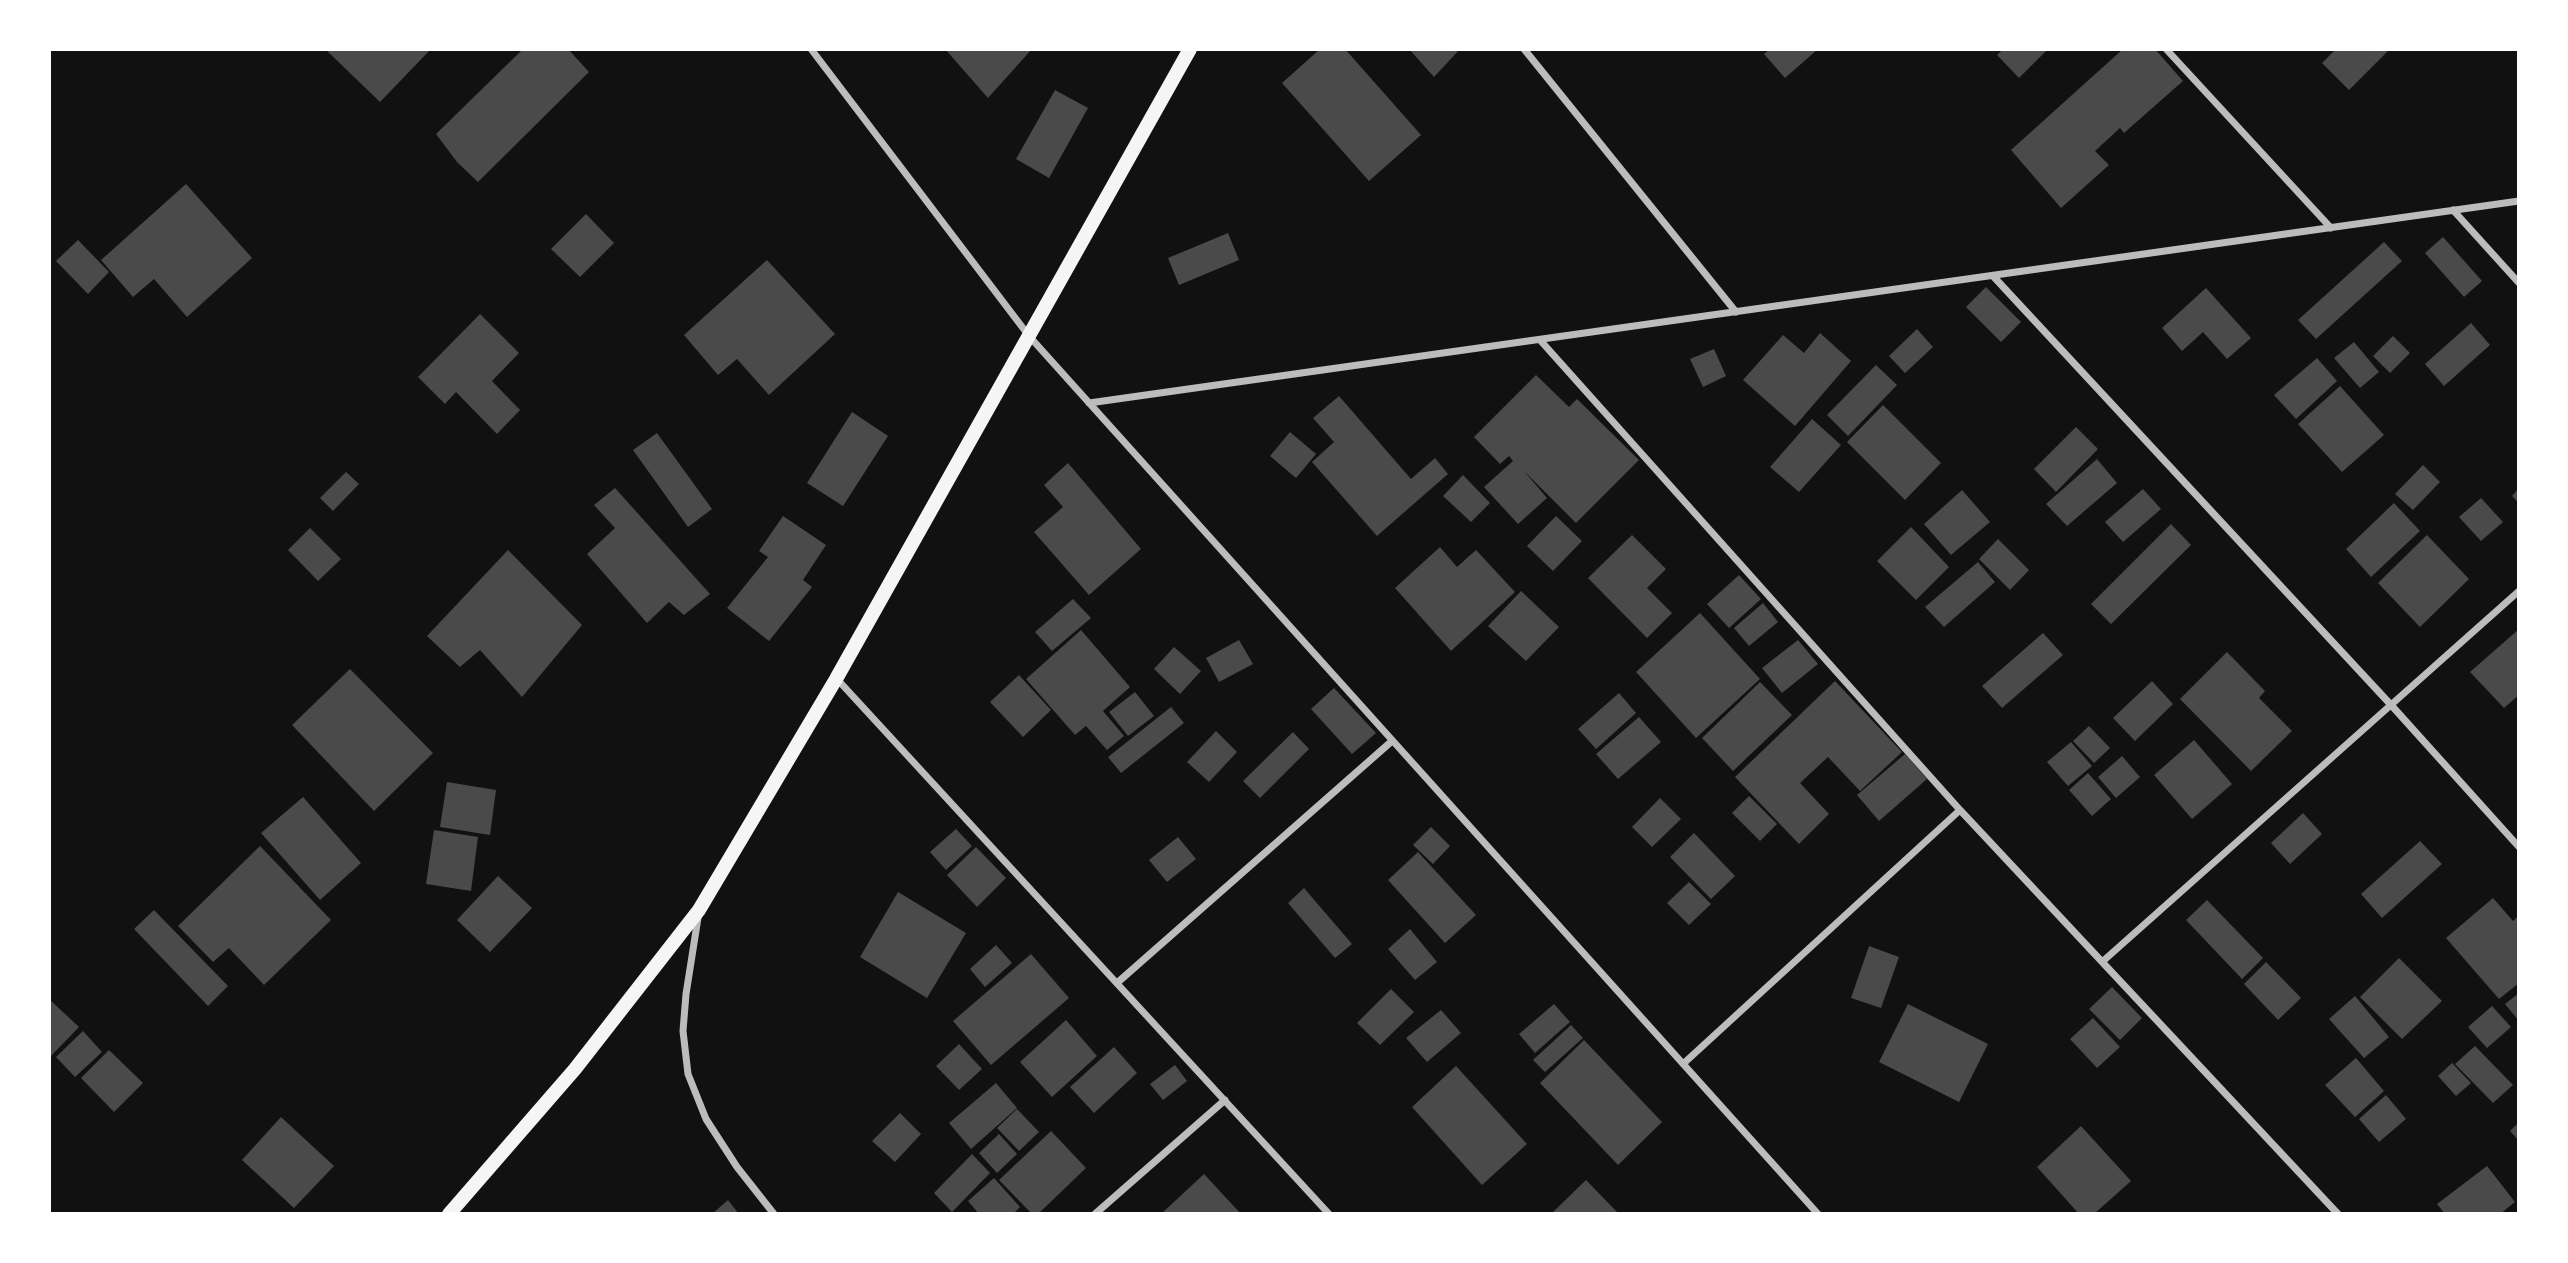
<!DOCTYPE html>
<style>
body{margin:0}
#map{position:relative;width:2568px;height:1263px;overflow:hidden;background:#111;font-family:"Fira Sans",sans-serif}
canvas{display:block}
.frame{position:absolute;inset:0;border:51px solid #fff;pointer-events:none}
</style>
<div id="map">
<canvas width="2568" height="1263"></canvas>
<div class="frame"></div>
</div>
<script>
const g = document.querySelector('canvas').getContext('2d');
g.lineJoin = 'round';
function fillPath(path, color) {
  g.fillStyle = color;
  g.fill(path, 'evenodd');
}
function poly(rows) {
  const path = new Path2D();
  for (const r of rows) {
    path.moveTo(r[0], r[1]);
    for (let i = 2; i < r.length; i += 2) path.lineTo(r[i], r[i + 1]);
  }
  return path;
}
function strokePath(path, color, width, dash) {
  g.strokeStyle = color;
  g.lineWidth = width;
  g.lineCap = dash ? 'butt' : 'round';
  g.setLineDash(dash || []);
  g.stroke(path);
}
fillPath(poly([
 [325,49,431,49,380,102],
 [523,49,568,49,589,72,478,182,457,162,436,134],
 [945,49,1032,49,988,98],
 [1320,49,1345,49,1421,135,1369,181,1282,83],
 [1409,49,1460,49,1434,77],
 [1770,49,1818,49,1785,78,1764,54],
 [2003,49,2048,49,2019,78,1997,55],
 [2123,49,2155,49,2183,81,2124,133,2120,128,2095,151,2109,165,2061,208,2011,150],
 [2336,49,2390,49,2349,90,2322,63],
 [1055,90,1088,108,1049,178,1016,159],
 [186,184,252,258,187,317,154,279,133,297,101,260],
 [586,214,614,243,580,277,551,249],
 [1228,233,1239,260,1179,285,1168,258],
 [2443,237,2482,281,2464,297,2425,253],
 [78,240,109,272,88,294,56,261],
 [2384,242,2402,261,2316,339,2298,320],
 [767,260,835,334,769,395,737,359,718,375,684,335],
 [1986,287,2021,322,2001,342,1966,307],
 [2206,288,2251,338,2227,359,2203,332,2182,351,2162,328],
 [480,314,519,353,492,381,520,410,497,434,456,392,445,404,418,377],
 [2471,323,2490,345,2444,386,2425,364],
 [1917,329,1933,347,1905,373,1889,356],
 [1820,333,1851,361,1795,426,1743,380,1783,335,1804,353],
 [2393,336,2410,353,2390,373,2373,356],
 [2354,342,2379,372,2360,388,2334,358],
 [1714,349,1726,376,1703,387,1690,359],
 [2317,358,2337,381,2296,419,2274,395],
 [1876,365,1897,385,1848,436,1827,415],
 [1536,375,1569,407,1577,399,1639,460,1576,523,1524,471,1547,498,1518,524,1484,487,1513,461,1509,456,1500,464,1474,437],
 [2340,386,2384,435,2342,472,2298,424],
 [1339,396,1411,479,1435,458,1448,474,1377,536,1312,462,1334,442,1313,418],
 [1883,405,1941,463,1905,500,1847,442],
 [852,412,888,436,843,506,807,483],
 [1812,419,1841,445,1799,492,1770,467],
 [2076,427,2098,449,2056,492,2034,469],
 [1290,432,1316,454,1296,478,1270,456],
 [657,433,712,509,688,527,633,450],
 [2097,459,2117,483,2067,526,2046,504],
 [1068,463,1141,549,1089,595,1034,532,1063,507,1044,485],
 [2423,465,2440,482,2413,510,2395,494],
 [346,472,359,484,333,511,320,498],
 [1463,475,1490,503,1471,522,1443,496],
 [615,488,710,594,684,615,669,602,647,623,587,554,615,528,594,505],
 [2519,488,2519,503,2512,496],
 [2143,489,2161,509,2123,542,2105,522],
 [1962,490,1990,522,1951,555,1924,524],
 [2481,498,2503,522,2481,541,2459,517],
 [2394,503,2420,531,2371,577,2346,549],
 [783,516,826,545,803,580,812,587,769,641,727,608,768,557,759,551],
 [1556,516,1582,541,1553,571,1527,546],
 [2171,524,2191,545,2111,624,2091,604],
 [1911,527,1949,567,1916,600,1877,561],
 [310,528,341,559,318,581,288,550],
 [1632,535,1666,569,1647,588,1672,613,1647,638,1588,578],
 [2427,535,2469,579,2420,627,2378,583],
 [1998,539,2029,570,2010,590,1979,559],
 [1440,547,1457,567,1476,550,1515,592,1451,651,1395,588],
 [508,550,582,625,522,697,480,650,460,667,427,636],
 [1978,562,1995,582,1944,627,1925,607],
 [1739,575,1761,599,1729,628,1707,604],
 [1521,591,1559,627,1526,661,1488,626],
 [1073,599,1091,618,1052,651,1035,632],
 [1763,603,1778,622,1749,646,1734,628],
 [1700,613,1760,679,1696,738,1636,672],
 [2519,629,2519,695,2504,708,2470,672],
 [1081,630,1130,687,1103,711,1124,736,1107,750,1086,726,1075,735,1026,679],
 [2043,633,2063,655,2002,708,1982,686],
 [1239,640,1253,664,1219,682,1206,658],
 [1798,640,1818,664,1782,693,1762,668],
 [1174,647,1201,671,1180,694,1154,669],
 [2227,652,2265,691,2259,698,2292,731,2251,771,2180,699],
 [350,669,433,753,374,811,292,725],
 [1019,675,1051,710,1023,737,990,702],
 [1835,681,1902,752,1860,791,1828,757,1800,783,1829,814,1799,844,1735,777],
 [2152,681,2173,704,2135,741,2113,718],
 [1760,682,1792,715,1733,771,1702,738],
 [1334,688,1376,733,1352,754,1311,709],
 [1135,692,1154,716,1128,736,1109,712],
 [1619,693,1636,713,1596,749,1578,729],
 [1171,707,1184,723,1121,773,1108,757],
 [1639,717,1661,742,1618,779,1596,754],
 [2089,726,2110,748,2094,763,2073,741],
 [1216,731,1237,752,1209,782,1187,762],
 [1293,732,1309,749,1260,798,1243,781],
 [2194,740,2232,784,2192,819,2154,775],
 [2071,742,2092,766,2068,786,2047,762],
 [1905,754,1927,779,1879,821,1857,795],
 [2122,756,2140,777,2116,798,2098,777],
 [2088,773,2111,799,2092,816,2069,790],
 [447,782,496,790,490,835,440,827],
 [1749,796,1777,824,1760,841,1732,813],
 [303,797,361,863,320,900,261,833],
 [1660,798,1681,819,1652,847,1632,827],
 [2303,813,2322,834,2290,864,2271,843],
 [1431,827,1450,846,1433,864,1413,845],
 [956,829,972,846,946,870,930,852],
 [434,830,478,837,471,891,426,884],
 [1694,833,1735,876,1711,899,1670,857],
 [1178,837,1196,859,1167,882,1149,860],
 [2420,841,2442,864,2382,918,2361,894],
 [260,846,331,920,264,985,229,948,213,962,178,926],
 [976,847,1006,878,977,907,947,875],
 [1418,852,1476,915,1445,943,1388,880],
 [498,876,532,908,490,952,457,920],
 [1689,882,1711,904,1689,925,1667,903],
 [1304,888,1352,944,1335,958,1288,903],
 [898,892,966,933,927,998,860,957],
 [2493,898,2513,921,2519,915,2519,983,2499,999,2446,938],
 [2207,900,2263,958,2242,979,2186,920],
 [154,910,228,986,208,1006,134,929],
 [1410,929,1437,962,1415,980,1388,949],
 [996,945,1012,963,985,987,970,969],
 [1869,946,1899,957,1881,1008,1851,998],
 [1031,954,1069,998,991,1065,953,1021],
 [2399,958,2442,1001,2402,1039,2360,997],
 [2266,962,2301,998,2278,1020,2244,984],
 [2112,987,2142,1018,2120,1040,2089,1009],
 [1391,989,1414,1012,1380,1045,1357,1023],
 [2519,993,2519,1021,2505,1004],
 [2355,996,2389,1037,2364,1058,2329,1019],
 [49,999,79,1027,51,1056,49,1053],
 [1554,1004,1570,1022,1535,1053,1519,1034],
 [1908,1004,1988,1044,1959,1102,1879,1062],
 [2492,1006,2511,1027,2487,1048,2468,1027],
 [1441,1010,1461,1033,1427,1062,1406,1038],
 [2093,1018,2120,1047,2097,1068,2070,1039],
 [1066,1020,1097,1056,1052,1097,1020,1062],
 [1571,1025,1583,1038,1545,1072,1533,1060],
 [83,1031,102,1052,75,1077,56,1057],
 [1584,1040,1662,1122,1618,1165,1540,1083],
 [959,1044,982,1069,959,1090,936,1066],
 [2475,1046,2513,1085,2493,1103,2455,1064],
 [1114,1047,1137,1073,1094,1113,1070,1087],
 [109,1050,143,1083,114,1112,81,1078],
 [2356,1058,2384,1091,2355,1117,2325,1085],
 [2452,1063,2471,1083,2456,1096,2438,1076],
 [1175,1065,1187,1081,1163,1100,1150,1084],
 [1456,1066,1527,1144,1482,1185,1412,1107],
 [996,1083,1017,1108,971,1149,949,1123],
 [2386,1095,2406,1119,2379,1142,2359,1119],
 [1017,1109,1039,1132,1019,1151,997,1128],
 [900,1113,921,1134,895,1162,872,1141],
 [281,1117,334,1166,294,1208,242,1160],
 [2519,1122,2519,1141,2510,1131],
 [2081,1126,2131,1181,2094,1214,2079,1214,2037,1167],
 [1051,1131,1086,1168,1038,1214,1032,1214,999,1180],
 [999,1134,1017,1154,997,1173,979,1153],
 [972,1154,990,1173,952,1212,934,1193],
 [2487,1166,2515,1202,2500,1214,2445,1214,2437,1204],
 [1204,1174,1241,1214,1161,1214],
 [994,1178,1020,1207,1013,1214,979,1214,968,1201],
 [1586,1180,1619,1214,1551,1214],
 [728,1200,739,1214,712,1214]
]), '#4a4a4a');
strokePath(poly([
 [811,49,1029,336,1818,1214],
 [1524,49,1736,312],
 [2166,49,2331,228],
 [2453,210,2519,283],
 [1993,276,2392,706,2519,847],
 [1540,340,1960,810,2338,1214],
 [1089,403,2519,201],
 [837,679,1329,1214],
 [698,918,686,994,683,1031,688,1074,706,1119,737,1167,774,1214],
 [2102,962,2519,591],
 [1117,983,1392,741],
 [1683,1064,1960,810],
 [1095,1214,1225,1100]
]), '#bcbcbc', 7);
strokePath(poly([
 [449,1214,575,1069,699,910,836,679,1190,49]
]), '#f5f5f5', 14);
</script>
